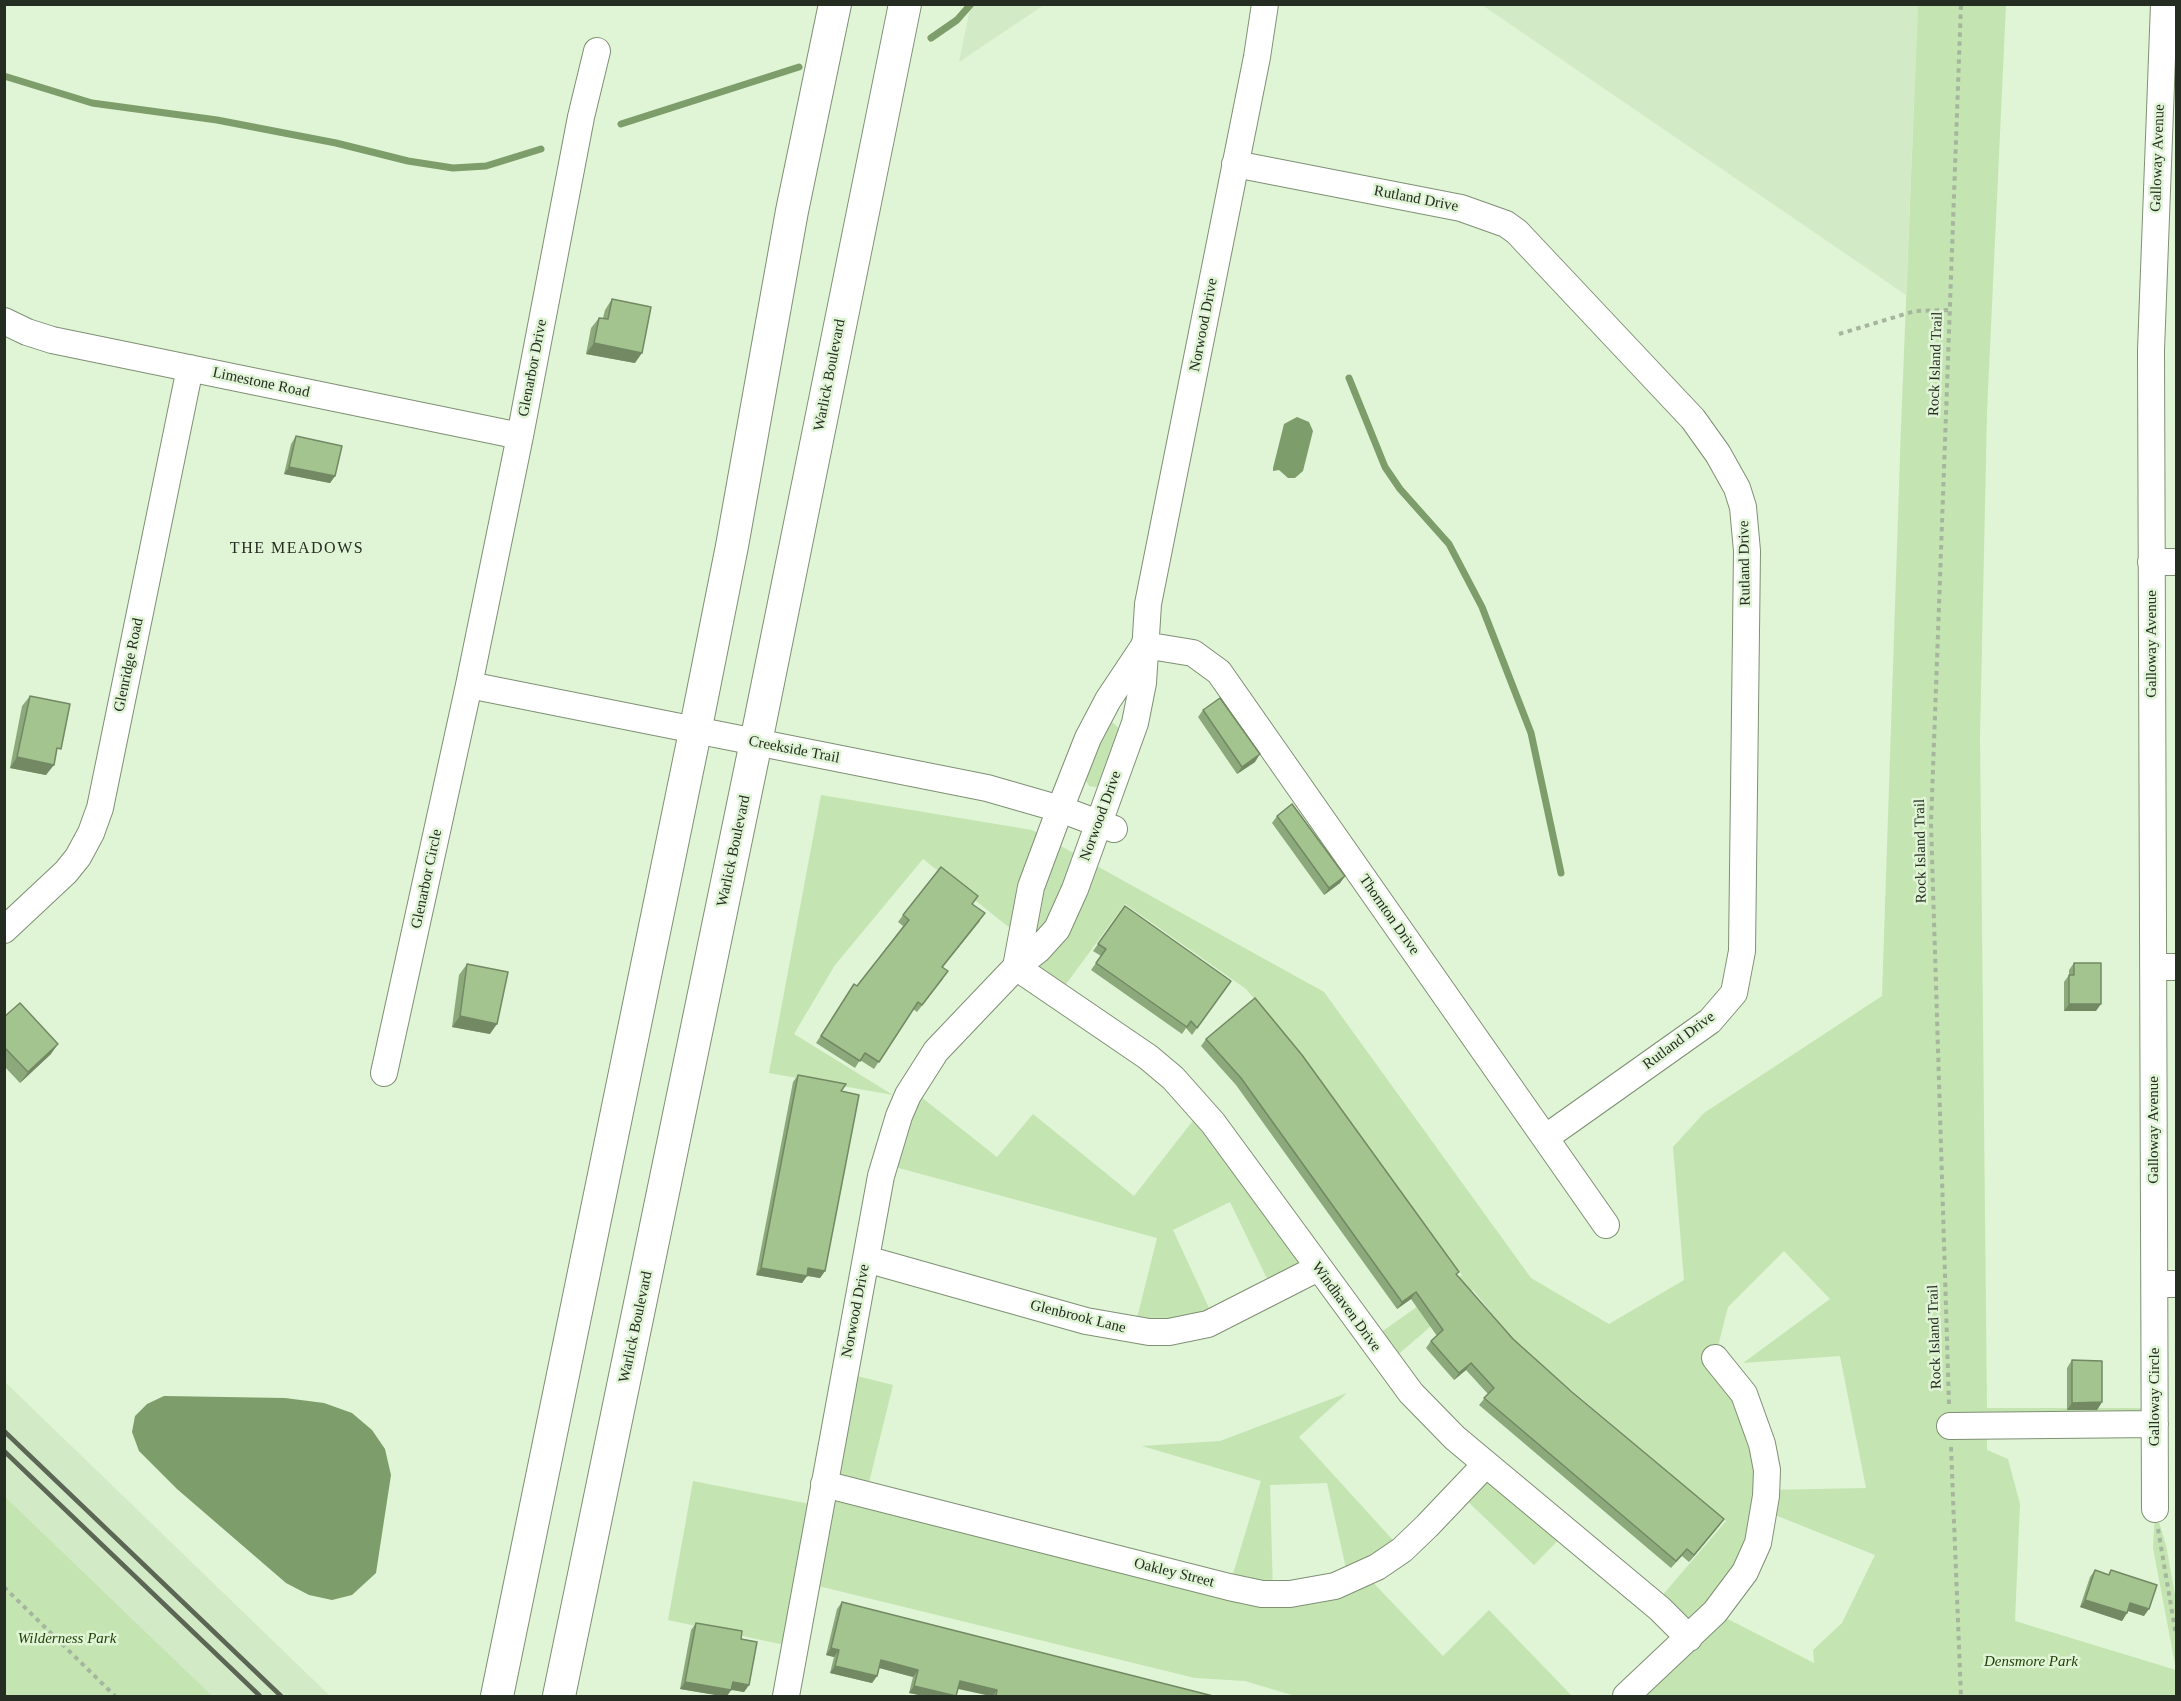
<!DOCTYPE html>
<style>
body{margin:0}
#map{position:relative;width:2181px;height:1701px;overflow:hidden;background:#e0f4d6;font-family:Georgia,serif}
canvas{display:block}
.frame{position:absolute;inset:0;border:6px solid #252c21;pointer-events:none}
</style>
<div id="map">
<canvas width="2181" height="1701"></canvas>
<div class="frame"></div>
</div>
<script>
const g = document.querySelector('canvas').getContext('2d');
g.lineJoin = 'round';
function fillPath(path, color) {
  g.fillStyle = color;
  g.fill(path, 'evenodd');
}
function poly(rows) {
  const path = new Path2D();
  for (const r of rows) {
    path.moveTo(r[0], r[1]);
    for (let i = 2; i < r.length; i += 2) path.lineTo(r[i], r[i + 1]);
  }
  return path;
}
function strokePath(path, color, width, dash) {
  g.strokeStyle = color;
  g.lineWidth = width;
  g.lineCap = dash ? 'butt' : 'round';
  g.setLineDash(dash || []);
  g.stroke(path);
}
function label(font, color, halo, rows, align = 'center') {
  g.font = font + ' Georgia,serif';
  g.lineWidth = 5;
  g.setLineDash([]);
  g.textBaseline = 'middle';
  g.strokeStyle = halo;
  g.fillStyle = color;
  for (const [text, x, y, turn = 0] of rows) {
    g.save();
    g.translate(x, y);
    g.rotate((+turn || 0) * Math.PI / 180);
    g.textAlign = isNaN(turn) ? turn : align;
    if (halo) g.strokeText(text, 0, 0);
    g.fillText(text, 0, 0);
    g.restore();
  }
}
fillPath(poly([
 [971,4,1044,4,1044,5,959,62],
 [1482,5,1918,5,1906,295],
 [4,1381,119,1492,330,1696,210,1696,5,1501]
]), '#d3eac6');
fillPath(poly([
 [1918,5,2006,5,1987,412,1980,737,1987,1408,2155,1408,2155,1435,1987,1434,1987,1450,2008,1459,2020,1504,2015,1621,2176,1670,2176,1696,1626,1696,1689,1638,1655,1604,1726,1521,1516,1343,1473,1290,1387,1364,1370,1340,1462,1275,1299,1053,1246,989,1125,904,1058,995,1016,967,1020,936,923,859,835,965,794,1034,893,1095,769,1073,821,795,1032,830,1324,992,1531,1278,1609,1324,1684,1280,1673,1147,1704,1113,1882,996,1901,427],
 [1784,1251,1830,1299,1743,1363,1840,1356,1866,1488,1767,1490,1729,1374,1715,1358,1728,1307],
 [1765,1511,1875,1555,1842,1623,1813,1650,1814,1663,1716,1613],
 [1112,722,1121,730,1102,784,1096,787,1089,786,1085,779,1105,724],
 [911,1089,997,1157,1033,1114,1134,1196,1202,1109,1318,1268,1274,1293,1230,1202,1173,1230,1215,1321,1134,1330,1157,1238,884,1164],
 [845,1373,893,1385,866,1495,1229,1587,1261,1481,1142,1446,1220,1441,1347,1393,1299,1437,1402,1550,1365,1574,1443,1656,1489,1610,1572,1696,1295,1696,1245,1681,1195,1678,806,1583,794,1647,668,1620,693,1481,820,1506],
 [1327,1483,1349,1582,1273,1594,1270,1485],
 [1486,1464,1567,1531,1534,1565,1460,1494],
 [5,1497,212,1696,5,1696],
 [2155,1509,2166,1545,2176,1600,2176,1669,2153,1548]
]), '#c4e4b2');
fillPath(poly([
 [1297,417,1309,422,1313,431,1303,471,1295,478,1288,478,1279,470,1273,471,1273,468,1284,424],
 [164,1396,285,1398,324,1403,352,1413,372,1430,385,1449,391,1475,376,1573,352,1595,332,1600,309,1595,286,1583,177,1489,139,1451,132,1432,135,1416,147,1404]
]), '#7d9d6a');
strokePath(poly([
 [931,38,957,20,971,4],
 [4,76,92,103,217,120,336,143,408,161,453,168,486,166,541,149],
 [621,124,799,67],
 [1349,378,1385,467,1400,489,1449,544,1482,607,1531,733,1561,873]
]), '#7d9d6a', 7);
const minor = poly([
 [1235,164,1461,208,1506,224,1517,232,1693,419,1718,454,1737,488,1743,507,1747,551,1742,951,1734,993,1710,1021,1545,1138],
 [4,321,27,332,52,340,520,436],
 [2151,562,2176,562],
 [1144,645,1193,653,1219,672,1606,1225],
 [469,685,987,788,1060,809,1114,829],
 [4,930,66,872,78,857,91,833,100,808,190,368],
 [1016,967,1148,1057,1173,1078,1213,1123,1411,1393,1455,1438,1660,1609,1689,1638],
 [1016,967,1031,887,1060,809,1088,738,1108,700,1144,646],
 [2153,967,2176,967],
 [384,1073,469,685,520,436,581,117,597,51],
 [866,1259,1086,1321,1149,1332,1169,1332,1208,1324,1318,1268],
 [2155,1284,2176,1284],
 [1950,1426,2155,1424],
 [824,1484,1229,1587,1262,1594,1290,1594,1335,1586,1377,1567,1402,1550,1427,1526,1486,1464],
 [2155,1509,2151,350,2164,4],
 [786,1696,881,1176,899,1116,908,1095,936,1051,1016,967,1038,950,1057,929,1075,889,1135,723,1143,683,1148,604,1257,57,1265,4],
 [1626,1696,1715,1612,1745,1572,1758,1543,1766,1496,1767,1470,1762,1444,1744,1394,1715,1358]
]);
const major = poly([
 [497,1696,695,732,732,546,792,211,835,4],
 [559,1696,756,742,905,4]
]);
strokePath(minor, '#7f9074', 28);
strokePath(major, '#7f9074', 34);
strokePath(poly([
 [1839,334,1915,311,1950,310],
 [1949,1404,1931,824,1961,4],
 [1951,1447,1961,1696],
 [2158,1529,2176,1635],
 [4,1587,115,1696]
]), '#a6b69e', 4, [4.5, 4.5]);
strokePath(minor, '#fff', 26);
strokePath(major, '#fff', 32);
strokePath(poly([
 [4,1431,281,1696],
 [4,1451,260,1696]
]), '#5b6655', 4.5);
fillPath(poly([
 [612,299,635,363,586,354,591,328,599,318,603,318,605,310],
 [296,436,335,476,330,483,284,474,291,444],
 [30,696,56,756,46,775,10,768,22,706],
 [1203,710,1255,762,1237,774,1198,717],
 [1277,816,1345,876,1340,883,1324,895,1272,823],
 [972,904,980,921,943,967,943,979,917,1012,913,1009,874,1069,860,1060,855,1068,816,1043,854,984,857,986,903,926,898,922,903,915],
 [1125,906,1231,981,1192,1035,1186,1028,1182,1034,1091,970,1101,956,1093,951],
 [2074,963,2096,1011,2064,1011,2064,982,2069,975,2069,970],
 [467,964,490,1034,452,1027,459,975],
 [4,1017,51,1054,20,1083,4,1066],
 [1206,1039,1457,1275,1513,1339,1572,1392,1724,1519,1689,1562,1682,1556,1671,1568,1479,1405,1488,1394,1466,1370,1454,1380,1426,1348,1431,1341,1437,1336,1411,1299,1397,1309,1236,1085,1201,1046],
 [798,1075,841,1091,825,1271,820,1278,807,1276,802,1283,756,1275,793,1082],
 [2072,1360,2102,1402,2097,1410,2067,1410,2067,1368],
 [2095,1570,2108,1575,2111,1570,2144,1616,2128,1611,2122,1621,2080,1607,2090,1577],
 [842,1602,1213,1696,991,1696,958,1689,956,1696,924,1696,909,1693,913,1677,879,1668,877,1676,872,1683,830,1673,834,1657,826,1655,837,1609],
 [696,1623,749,1685,744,1692,731,1690,727,1696,722,1696,680,1689,691,1630]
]), '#8ca97b');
fillPath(poly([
 [594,343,642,353,635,363,586,354],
 [289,467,335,476,330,483,284,474],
 [1260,754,1255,762,1237,774,1242,767],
 [17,757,54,765,46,775,10,768],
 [1345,876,1340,883,1324,895,1329,888],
 [2069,1004,2101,1004,2096,1011,2064,1011],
 [460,1016,497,1024,490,1034,452,1027],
 [58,1044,51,1054,20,1083,28,1072],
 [761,1268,807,1276,802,1283,756,1275],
 [808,1268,825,1271,820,1278,803,1275],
 [1416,1292,1411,1299,1397,1309,1402,1302],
 [1471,1363,1466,1370,1454,1380,1459,1373],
 [2102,1402,2097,1410,2067,1410,2072,1403],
 [1724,1519,1719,1526,1689,1562,1694,1555],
 [2085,1600,2127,1613,2122,1621,2080,1607],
 [2130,1603,2149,1609,2144,1616,2125,1610],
 [831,1648,839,1650,834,1657,826,1655],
 [881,1660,918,1670,913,1677,876,1667],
 [835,1666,877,1676,872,1683,830,1673],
 [960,1681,997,1690,993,1696,991,1696,955,1688],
 [685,1682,731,1690,727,1696,722,1696,680,1689],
 [733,1682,749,1685,744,1692,728,1689],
 [914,1686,956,1696,924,1696,909,1693]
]), '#728964');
const building = poly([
 [612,299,651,307,642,353,594,343,599,318,608,319,612,299],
 [296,436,342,446,335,476,289,467,296,436],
 [30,696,70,704,61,749,57,748,54,765,17,757,30,696],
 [1220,698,1260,754,1242,767,1203,710,1220,698],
 [1292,804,1345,876,1329,888,1277,816,1292,804],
 [941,867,978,896,972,904,985,913,942,967,948,971,922,1005,918,1002,879,1062,865,1053,860,1061,821,1036,854,984,857,986,909,920,903,915,941,867],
 [1125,906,1231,981,1197,1028,1191,1021,1187,1027,1096,963,1106,949,1098,944,1125,906],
 [2074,963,2101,963,2101,1004,2069,1004,2069,975,2074,975,2074,963],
 [467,964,508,972,497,1024,460,1016,467,964],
 [1255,998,1302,1055,1459,1272,1456,1274,1513,1339,1572,1392,1724,1519,1694,1555,1687,1549,1676,1561,1484,1398,1494,1388,1471,1363,1459,1373,1431,1341,1443,1330,1416,1292,1402,1302,1241,1078,1206,1039,1255,998],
 [20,1003,58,1044,28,1072,6,1049,4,1051,4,1017,20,1003],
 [798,1075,846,1084,841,1091,859,1095,825,1271,808,1268,807,1276,761,1268,798,1075],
 [2072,1360,2102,1361,2102,1402,2072,1403,2072,1360],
 [2095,1570,2109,1575,2111,1570,2157,1585,2149,1609,2130,1603,2127,1613,2085,1600,2095,1570],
 [842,1602,1213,1696,996,1696,997,1690,960,1681,956,1696,914,1686,918,1670,881,1660,877,1676,835,1666,839,1650,831,1648,842,1602],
 [696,1623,742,1631,741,1639,757,1642,749,1685,733,1682,731,1690,685,1682,696,1623]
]);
fillPath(building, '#a3c48f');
strokePath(building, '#728964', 1.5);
label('15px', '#252c21', '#e0f4d6', [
 ["Galloway Avenue",2158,158,-88],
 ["Rutland Drive",1416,199,11],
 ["Norwood Drive",1204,325,-79],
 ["Rock Island Trail",1936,364,-88],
 ["Glenarbor Drive",533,368,-79],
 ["Warlick Boulevard",830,375,-79],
 ["Limestone Road",261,383,12],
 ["Rutland Drive",1745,563,-91],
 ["Galloway Avenue",2152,644,-90],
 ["Glenridge Road",129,665,-78],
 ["Creekside Trail",794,750,11],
 ["Norwood Drive",1101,816,-70],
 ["Warlick Boulevard",734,851,-78],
 ["Rock Island Trail",1921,851,-91],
 ["Glenarbor Circle",427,879,-78],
 ["Thornton Drive",1389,915,55],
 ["Rutland Drive",1679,1041,-37],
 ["Galloway Avenue",2154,1130,-90],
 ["Windhaven Drive",1346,1307,54],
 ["Norwood Drive",856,1311,-79],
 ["Glenbrook Lane",1078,1317,14],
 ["Warlick Boulevard",636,1327,-78],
 ["Rock Island Trail",1935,1337,-92],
 ["Galloway Circle",2155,1397,-90],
 ["Oakley Street",1174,1573,14]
]);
label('italic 15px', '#1f3d04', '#e0f4d6', [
 ["Wilderness Park",67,1639],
 ["Densmore Park",2031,1662]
]);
g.letterSpacing = '1.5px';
label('16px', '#252c21', '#e0f4d6', [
 ["THE MEADOWS",297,549]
]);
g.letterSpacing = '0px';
</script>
